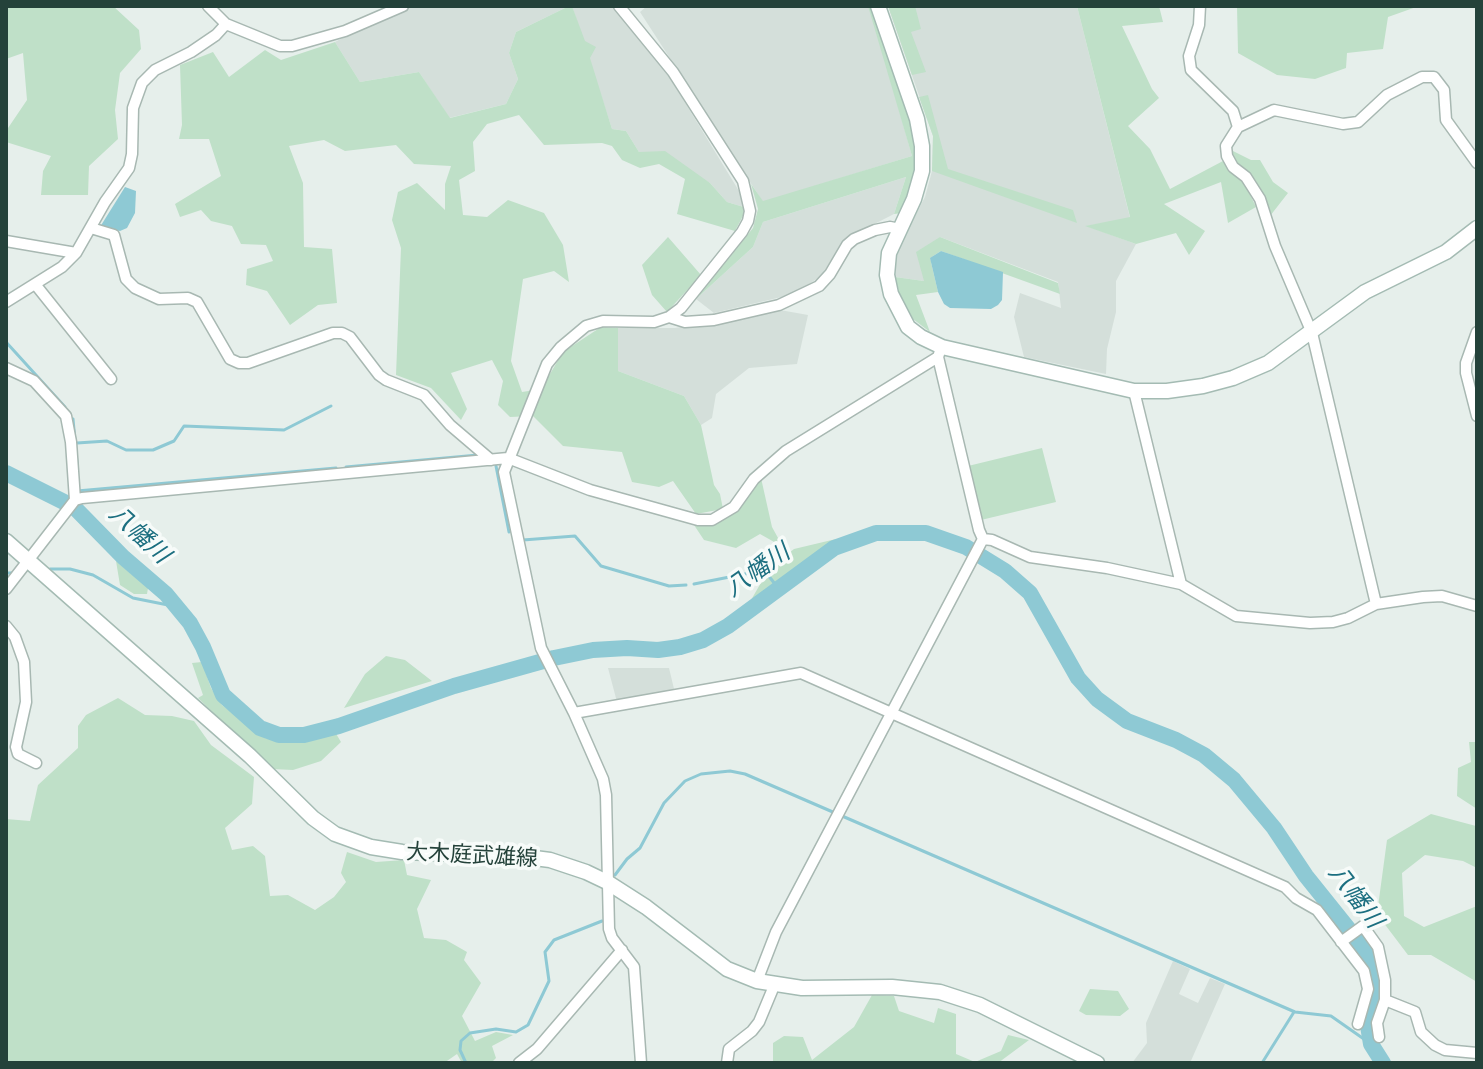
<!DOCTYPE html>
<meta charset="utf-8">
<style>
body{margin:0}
#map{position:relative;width:1483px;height:1069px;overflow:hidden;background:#e6efeb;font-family:"Fira Sans",sans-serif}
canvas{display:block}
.frame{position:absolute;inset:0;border:8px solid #24423a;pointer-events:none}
</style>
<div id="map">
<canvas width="1483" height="1069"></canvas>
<div class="frame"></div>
</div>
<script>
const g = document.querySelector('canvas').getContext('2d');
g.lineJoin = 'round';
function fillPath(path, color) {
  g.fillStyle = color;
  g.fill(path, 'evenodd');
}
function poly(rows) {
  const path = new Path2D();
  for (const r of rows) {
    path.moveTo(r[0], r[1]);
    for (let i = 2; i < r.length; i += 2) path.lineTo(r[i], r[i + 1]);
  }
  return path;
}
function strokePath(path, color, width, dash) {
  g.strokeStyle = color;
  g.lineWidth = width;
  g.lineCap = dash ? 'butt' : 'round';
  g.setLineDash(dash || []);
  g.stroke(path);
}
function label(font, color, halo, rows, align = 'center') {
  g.font = font + ' "Fira Sans","Noto Sans JP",sans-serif';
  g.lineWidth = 7;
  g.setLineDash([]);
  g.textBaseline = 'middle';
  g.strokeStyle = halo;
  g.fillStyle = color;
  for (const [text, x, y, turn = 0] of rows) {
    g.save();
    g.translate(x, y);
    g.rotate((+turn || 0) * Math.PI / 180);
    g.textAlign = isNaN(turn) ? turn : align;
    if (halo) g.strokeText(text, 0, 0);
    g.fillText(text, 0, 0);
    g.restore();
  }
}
fillPath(poly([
 [414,6,569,6,516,32,509,53,518,79,506,104,449,118,419,72,360,82,335,42,356,31],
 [572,6,612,6,670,78,739,191,747,208,727,202,710,183,639,152,626,131,612,129],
 [647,6,870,6,912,156,763,202,640,12],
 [888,6,1077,6,1130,218,1087,226,1136,244,1116,281,1116,312,1107,349,1106,374,1024,357,1014,317,1020,293,1061,308,1058,282,940,237,924,281,895,277,896,252,925,197,932,171,933,136],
 [906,177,894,214,845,239,821,276,794,294,714,313,696,299,753,247,763,222],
 [780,310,808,315,797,364,749,368,716,394,712,418,701,425,684,396,618,371,618,328,675,328],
 [608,668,669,668,675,693,617,702],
 [1173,961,1190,969,1179,994,1198,1003,1210,978,1225,984,1190,1063,1132,1063,1147,1043,1146,1023]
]), '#d4dfda');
fillPath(poly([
 [6,6,113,6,139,30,141,49,120,73,115,110,118,139,89,166,88,195,41,195,43,171,51,156,6,142,6,131,27,100,23,53,6,59],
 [569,6,572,6,585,41,596,47,590,58,612,129,626,131,639,152,665,151,710,183,727,202,747,208,735,231,677,214,685,179,659,164,640,168,622,160,612,146,602,143,544,145,519,115,487,124,473,142,475,171,459,180,463,215,487,217,508,200,544,213,563,245,569,282,554,271,523,279,511,361,522,392,541,389,563,352,601,327,618,328,618,371,684,396,701,425,714,485,720,494,723,509,696,514,673,481,659,487,632,482,622,452,563,446,533,416,510,417,498,405,503,381,492,360,451,373,467,409,461,420,431,388,396,375,401,248,392,220,398,192,417,183,445,210,445,184,451,166,414,164,396,145,345,151,324,140,289,146,303,183,304,247,332,249,337,303,318,305,290,325,267,291,246,285,247,269,273,261,266,245,241,244,232,226,211,221,201,210,180,217,175,204,221,176,209,139,179,139,182,125,180,65,213,52,229,77,265,50,281,60,335,42,360,82,419,72,450,118,506,104,518,79,509,53,516,32],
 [868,6,873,6,914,131,917,166,903,213,894,214,906,177,763,222,753,247,696,299,753,228,758,209,751,184,763,201,912,156],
 [888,6,915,6,921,29,911,32,926,72,912,75],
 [1077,6,1159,6,1163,22,1122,26,1152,89,1159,98,1128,126,1150,149,1170,189,1223,161,1243,180,1256,207,1228,223,1221,182,1164,204,1205,231,1189,255,1176,233,1136,244,1085,226,1130,217],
 [1237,6,1419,6,1388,17,1383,49,1347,53,1346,68,1315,79,1277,75,1238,53],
 [928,95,948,169,1073,210,1077,223,932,171,933,136,919,97],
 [1231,150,1251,160,1260,160,1273,182,1288,193,1270,216,1256,181,1237,163],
 [668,237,701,275,667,312,652,295,642,265],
 [940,237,1058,283,1060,294,941,251,930,258,938,292,916,295,930,332,913,319,899,292,895,277,924,281,916,252],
 [1042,448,1056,502,981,520,968,466],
 [761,478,772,527,783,547,760,534,736,548,704,540,694,525,717,524,737,509],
 [836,539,751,600,769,569,794,549],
 [116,561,148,588,147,594,134,594,120,585],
 [386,656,405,660,432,681,344,708,365,674],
 [202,662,211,688,222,705,265,738,286,743,306,740,335,732,341,742,321,761,293,770,272,769,198,698,203,695,192,663],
 [118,698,145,715,172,716,194,721,211,745,254,777,252,804,225,828,232,850,253,846,265,856,270,896,288,895,315,910,334,897,346,882,341,873,347,852,376,862,404,860,407,875,431,880,417,909,424,938,446,940,467,952,464,960,481,983,462,1016,475,1041,496,1032,513,1035,492,1046,496,1058,491,1063,462,1063,457,1054,444,1063,6,1063,6,819,30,821,38,785,78,748,78,726,86,715],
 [1469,742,1477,742,1477,809,1457,796,1458,768,1471,762],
 [1431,814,1476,826,1477,821,1477,868,1463,861,1425,855,1402,873,1404,916,1424,927,1477,906,1477,982,1431,955,1408,955,1377,914,1387,840],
 [1090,989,1118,991,1129,1009,1120,1016,1086,1015,1079,1011],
 [872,995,894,996,899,1011,934,1023,938,1008,956,1014,956,1054,975,1062,1001,1051,1008,1035,1029,1040,998,1063,773,1063,773,1043,784,1036,803,1037,812,1060,854,1027]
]), '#bfe0c8');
fillPath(poly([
 [125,187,136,191,135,213,127,228,120,231,100,227],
 [941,251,1003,272,1002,300,998,305,991,309,950,308,944,304,938,292,930,258]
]), '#8ec9d4');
strokePath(poly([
 [6,342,65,407],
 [73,419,77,463],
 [77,443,107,441,126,450,153,450,174,441,184,426,284,430,331,406],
 [496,466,509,532],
 [346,467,478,455],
 [77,491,336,468],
 [523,540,575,536,601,566,669,586,686,585],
 [50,569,70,569,93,575,133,598,178,607],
 [6,573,12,573],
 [768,575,778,588],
 [694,584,760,571],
 [615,875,627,859,640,848,664,803,685,781,701,774,730,771,745,774,1295,1012,1331,1016,1371,1044],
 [466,1063,460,1050,461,1041,470,1033,496,1029,516,1032,528,1025,549,981,545,952,554,940,602,921],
 [1262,1063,1294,1012]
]), '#8ec9d4', 3);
strokePath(poly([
 [6,473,74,507,123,557,166,594,190,623,203,647,223,695,260,728,279,735,304,735,339,726,454,686,554,658,593,650,627,648,658,650,680,647,703,640,728,626,834,548,876,533,926,533,966,547,1005,571,1030,593,1078,678,1097,699,1127,721,1176,740,1204,755,1234,780,1274,828,1306,876,1363,947,1376,976,1376,992,1368,1026,1371,1044,1383,1063]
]), '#8ec9d4', 16);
const street = poly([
 [208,6,226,24,280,46,292,46,345,31,403,6],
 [619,6,673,72,743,181,750,211,748,221,742,232,681,308,669,317,654,322,603,321,586,326,561,347,547,364,504,472,541,648,574,713,603,779,606,795,609,929,612,938,634,967,641,1063],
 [1200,6,1199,25,1189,56,1191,70,1233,111,1238,127],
 [91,228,114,235,126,279,135,288,159,299,188,298,197,302,230,359,239,363,248,363,333,333,342,333,350,337,379,375,386,380,424,395,450,425,491,460],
 [6,241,76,253],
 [35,284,111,379],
 [6,302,62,267,76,253,105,202,129,168,132,154,133,108,142,83,155,70,191,52,216,35,226,24],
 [669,317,685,322,714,320,779,305,819,286,830,274,847,245,854,239,875,230,890,227,900,229],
 [1477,332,1466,363,1466,373,1477,416],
 [940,351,938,357,979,530,983,539],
 [6,368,34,381,66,416,71,442,75,500],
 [1134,391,1181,584],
 [983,539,992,540,1030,557,1107,568,1181,584,1236,616,1310,623,1333,622,1348,618,1376,604,1423,597,1442,596,1477,606],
 [6,589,75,500,82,498,508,458,590,490,698,520,712,520,734,507,754,479,786,451,938,357],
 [1376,604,1312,333,1275,246,1260,199,1246,177,1233,167,1227,156,1226,146,1238,127,1274,110,1343,124,1358,122,1387,95,1422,77,1434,77,1444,90,1446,120,1477,163],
 [6,626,15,637,24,662,26,702,16,747,18,754,36,763],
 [574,713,801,673,1285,887,1296,898,1317,910,1364,971,1368,989,1358,1024],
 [1341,942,1363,926,1378,947,1385,980,1385,1000,1377,1023,1379,1037],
 [757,981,776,932,983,539],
 [1385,1000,1415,1012,1421,1032,1435,1045,1445,1050,1477,1053],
 [519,1063,537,1049,622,950],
 [727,1063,729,1049,752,1031,759,1022,774,986]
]);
const secondary = poly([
 [878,6,917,119,922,146,922,171,914,199,889,253,887,275,891,294,908,327,921,337,942,347,1134,391,1167,391,1203,386,1233,378,1268,363,1365,292,1446,252,1477,228],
 [6,541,250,756,313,818,335,834,371,847,402,852,519,856,550,860,586,872,607,882,646,907,727,969,757,981,802,988,892,987,940,992,980,1005,1097,1063]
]);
strokePath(street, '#a8b8b2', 13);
strokePath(secondary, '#a4bbb3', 17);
strokePath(street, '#fff', 10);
strokePath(secondary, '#fff', 14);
label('22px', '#24423a', '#f7fbf9', [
 ["大木庭武雄線",472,856,3]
]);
label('italic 24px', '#1c6f80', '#f7fbf9', [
 ["八幡川",139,535,43],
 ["八幡川",758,571,-35],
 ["八幡川",1355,897,53]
]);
</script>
